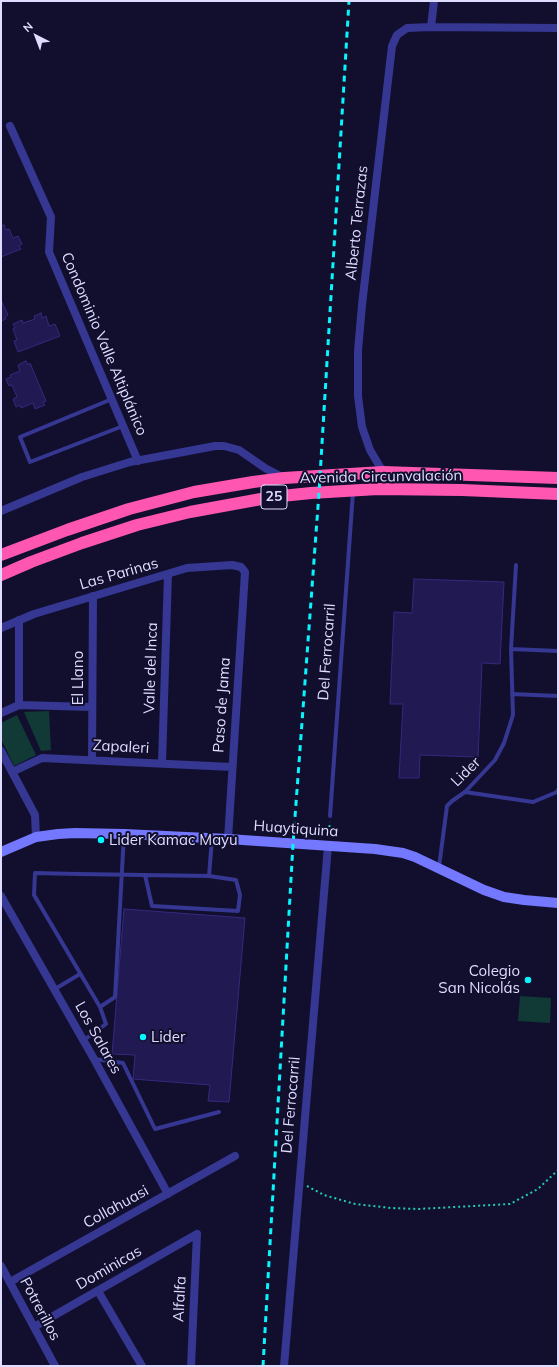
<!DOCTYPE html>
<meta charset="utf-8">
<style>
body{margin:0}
#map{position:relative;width:559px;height:1367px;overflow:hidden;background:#120f2e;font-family:Mulish,sans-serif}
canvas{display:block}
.frame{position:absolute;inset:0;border:2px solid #dedcff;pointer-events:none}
.north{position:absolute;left:16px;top:16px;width:40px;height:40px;-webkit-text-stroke:3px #120f2e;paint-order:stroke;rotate:318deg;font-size:11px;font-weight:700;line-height:16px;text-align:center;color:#dedcff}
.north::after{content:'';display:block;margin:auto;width:14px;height:18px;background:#dedcff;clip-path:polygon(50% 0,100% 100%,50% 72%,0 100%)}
</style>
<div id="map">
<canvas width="559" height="1367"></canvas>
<div class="frame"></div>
<div class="north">N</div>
</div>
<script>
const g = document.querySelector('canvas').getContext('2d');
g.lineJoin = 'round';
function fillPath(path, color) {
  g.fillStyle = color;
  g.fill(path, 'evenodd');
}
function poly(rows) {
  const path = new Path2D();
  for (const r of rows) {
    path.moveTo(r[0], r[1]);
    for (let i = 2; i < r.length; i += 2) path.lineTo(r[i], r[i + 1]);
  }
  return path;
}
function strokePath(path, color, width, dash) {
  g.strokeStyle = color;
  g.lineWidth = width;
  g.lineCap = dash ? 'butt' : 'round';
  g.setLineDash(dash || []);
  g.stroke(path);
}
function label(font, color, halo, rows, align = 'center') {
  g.font = font + ' Mulish,sans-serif';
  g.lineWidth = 4;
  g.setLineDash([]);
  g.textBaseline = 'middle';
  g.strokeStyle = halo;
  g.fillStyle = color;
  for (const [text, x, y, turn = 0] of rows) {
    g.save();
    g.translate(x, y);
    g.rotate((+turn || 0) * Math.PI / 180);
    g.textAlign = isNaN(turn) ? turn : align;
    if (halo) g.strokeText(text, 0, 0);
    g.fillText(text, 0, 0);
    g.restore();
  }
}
fillPath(poly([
 [49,711,51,750,41,751,24,712],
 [17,715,36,755,14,766,1,739,1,723],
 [520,996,551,998,550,1023,518,1021]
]), '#113935');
const building = poly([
 [4,225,6,230,9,229,13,238,18,236,22,244,19,246,21,249,1,257,1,226,4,225],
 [1,300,8,315,5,317,6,319,1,321,1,300],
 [41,313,42,318,46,316,49,326,55,324,60,336,18,352,14,341,17,340,13,329,15,328,13,324,22,320,23,323,35,319,34,316,41,313],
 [26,361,28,365,30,363,46,401,43,402,45,405,35,409,33,403,21,408,20,405,16,407,13,399,17,397,12,385,9,386,6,379,11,377,10,375,20,371,18,365,26,361],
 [414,579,504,582,500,664,482,663,478,757,420,755,419,778,399,778,403,704,390,704,394,612,412,613,414,579],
 [124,909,245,918,229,1102,208,1101,210,1085,133,1079,135,1055,112,1054,124,909]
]);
fillPath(building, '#211951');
strokePath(building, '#352980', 1);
strokePath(poly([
 [328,837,330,822],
 [307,1186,324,1195,355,1204,391,1208,418,1209,510,1204,538,1189,558,1170]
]), '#24ccb8', 2, [2, 3]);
strokePath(poly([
 [112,399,20,437,30,462,123,426],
 [511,649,558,651],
 [512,694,558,696],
 [465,792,533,802,557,792,558,790],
 [330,816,353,492],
 [439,867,447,806,452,801,465,792,495,760,504,743,513,715,511,649,516,565],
 [209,876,212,839],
 [55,989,80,974],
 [100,1007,115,997,124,834],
 [84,1040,106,1024,100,1007,34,895,35,873,78,874,209,876,236,880,240,895,238,911,152,906,145,875],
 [94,1059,123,1063,155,1129,219,1112]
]), '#353792', 4);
strokePath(poly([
 [431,27,558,28],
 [10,126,51,217,49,252,138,461],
 [383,472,370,450,362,427,358,396,358,351,362,305,392,46,397,35,407,28,431,27,434,1],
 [1,511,82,477,130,462,215,446,224,446,239,450,265,468,284,478],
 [1,628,34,614,187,568,232,565,241,567,245,572,228,839],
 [19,705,19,620],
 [1,713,19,705,92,707],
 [1,751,35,815,36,837],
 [92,759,93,596],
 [162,763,168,574],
 [12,772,42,758,232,767],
 [1,896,94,1059,168,1194],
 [1,1266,55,1366],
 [10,1282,235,1156],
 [98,1291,142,1366],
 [34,1327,197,1234],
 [191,1366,197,1234],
 [284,1366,328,846]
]), '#353792', 8);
strokePath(poly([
 [1,852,36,837,58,834,75,833,124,834,228,839,375,849,403,853,415,857,484,890,504,897,524,900,558,903]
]), '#7378ff', 10);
strokePath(poly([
 [1,555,67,530,129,509,194,492,253,482,284,478,383,472,558,478],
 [1,575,31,562,82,543,137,525,190,512,272,497,311,493,378,489,462,490,558,494]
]), '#ff57b1', 12);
strokePath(poly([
 [263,1366,293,844,319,493,349,1]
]), '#08f5ff', 3, [6, 5]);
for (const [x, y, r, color] of [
 [101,840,4,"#08f5ff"],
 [528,980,4,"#08f5ff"],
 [143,1037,4,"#08f5ff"]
]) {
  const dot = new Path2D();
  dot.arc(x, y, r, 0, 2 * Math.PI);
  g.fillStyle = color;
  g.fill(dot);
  strokePath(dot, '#120f2e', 1.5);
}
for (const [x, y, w] of [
 [274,497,26]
]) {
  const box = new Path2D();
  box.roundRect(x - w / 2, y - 12, w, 24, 3);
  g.fillStyle = '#120f2e';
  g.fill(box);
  strokePath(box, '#dedcff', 1);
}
label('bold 14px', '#dedcff', null, [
 ["25",274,497]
]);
label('15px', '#dedcff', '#120f2e', [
 ["Alberto Terrazas",357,223,-84],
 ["Condominio Valle Altiplánico",104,344,67],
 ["Avenida Circunvalación",381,477,-1],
 ["Las Parinas",119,574,-16],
 ["Del Ferrocarril",327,652,-86],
 ["Valle del Inca",151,668,-88],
 ["El Llano",78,678,-90],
 ["Paso de Jama",222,705,-86],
 ["Zapaleri",121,747,3],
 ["Lider",466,772,-45],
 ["Huaytiquina",296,829,4],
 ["Los Salares",98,1038,61],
 ["Del Ferrocarril",291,1105,-85],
 ["Collahuasi",116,1207,-29],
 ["Dominicas",109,1268,-30],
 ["Alfalfa",180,1299,-87],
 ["Potrerillos",40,1309,62]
]);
label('15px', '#dedcff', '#120f2e', [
 ["Lider Kamac Mayu",109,840],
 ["Colegio",520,971,"right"],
 ["San Nicolás",520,988,"right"],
 ["Lider",151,1037]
], 'left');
</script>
